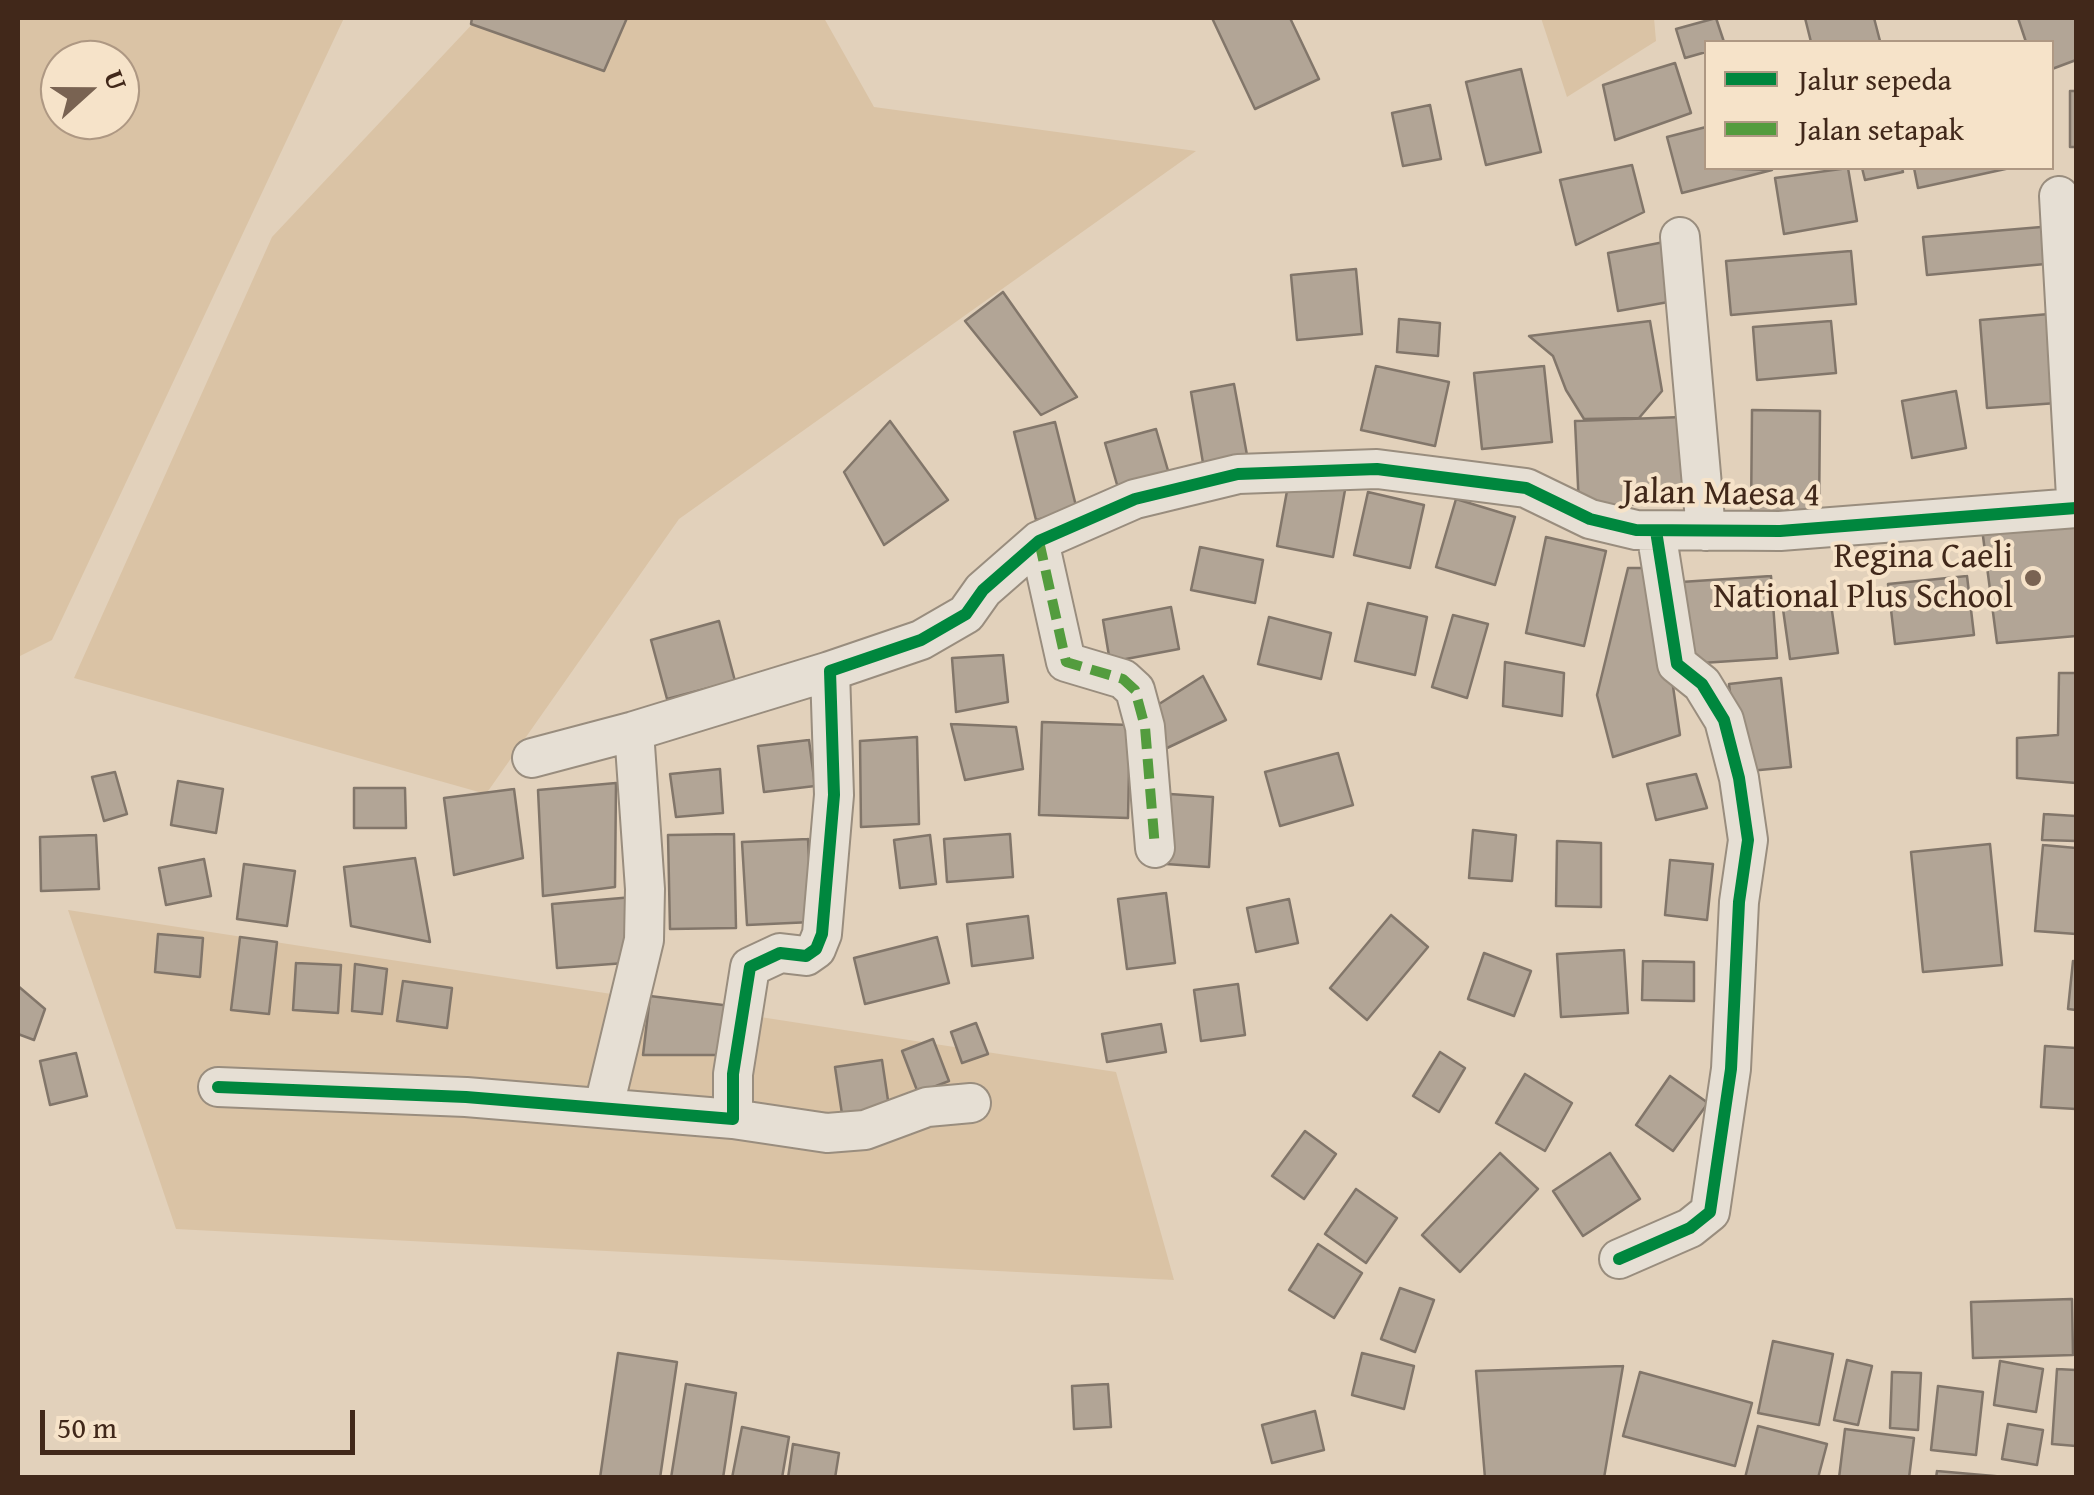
<!DOCTYPE html>
<style>
body{margin:0}
#map{position:relative;width:2094px;height:1495px;overflow:hidden;background:#e2d1bb;font-family:"Gentium Book Plus",serif}
canvas{display:block}
.frame{position:absolute;inset:0;border:20px solid #41281a;pointer-events:none}
.legend{position:absolute;left:1704px;top:40px;width:350px;height:130px;box-sizing:border-box;background:#f6e3c9;border:2px solid #ae9883;margin:0;padding:12px 18px;list-style:none;font-size:30px;color:#41281a}
.legend li{display:flex;align-items:center;gap:20px;height:50px}
.legend b{width:50px;border:2px solid #ae9883}
.north{position:absolute;left:40px;top:40px;width:100px;height:100px;box-sizing:border-box;background:#f6e3c9;border:2px solid #ae9883;border-radius:50%;rotate:69deg;font-size:28px;font-weight:700;line-height:40px;text-align:center;color:#41281a}
.north::after{content:'';display:block;margin:auto;width:35px;height:45px;background:#796352;clip-path:polygon(50% 0,100% 100%,50% 72%,0 100%)}
.scale{position:absolute;left:40px;top:1410px;width:315px;height:45px;box-sizing:border-box;border:5px solid #41281a;border-top:0;padding-left:12px;font-size:30px;line-height:35px;white-space:nowrap;color:#41281a;-webkit-text-stroke:8px #f6e3c9;paint-order:stroke}
</style>
<div id="map">
<canvas width="2094" height="1495"></canvas>
<div class="frame"></div>
<ul class="legend">
<li><b style="height:12px;background:#00873e"></b>Jalur sepeda</li>
<li><b style="height:12px;background:#539c3e"></b>Jalan setapak</li>
</ul>
<div class="north">U</div>
<div class="scale">50 m</div>
</div>
<script>
const g = document.querySelector('canvas').getContext('2d');
g.lineJoin = 'round';
function fillPath(path, color) {
  g.fillStyle = color;
  g.fill(path, 'evenodd');
}
function poly(rows) {
  const path = new Path2D();
  for (const r of rows) {
    path.moveTo(r[0], r[1]);
    for (let i = 2; i < r.length; i += 2) path.lineTo(r[i], r[i + 1]);
  }
  return path;
}
function strokePath(path, color, width, dash) {
  g.strokeStyle = color;
  g.lineWidth = width;
  g.lineCap = dash ? 'butt' : 'round';
  g.setLineDash(dash || []);
  g.stroke(path);
}
function label(font, color, halo, rows, align = 'center') {
  g.font = font + ' "Gentium Book Plus",serif';
  g.lineWidth = 8;
  g.setLineDash([]);
  g.textBaseline = 'middle';
  g.strokeStyle = halo;
  g.fillStyle = color;
  for (const [text, x, y, turn = 0] of rows) {
    g.save();
    g.translate(x, y);
    g.rotate((+turn || 0) * Math.PI / 180);
    g.textAlign = isNaN(turn) ? turn : align;
    if (halo) g.strokeText(text, 0, 0);
    g.fillText(text, 0, 0);
    g.restore();
  }
}
fillPath(poly([
 [18,18,344,18,52,640,18,657],
 [60,60,120,60,120,120,60,120],
 [478,18,824,18,874,107,1196,151,679,519,486,794,74,678,272,237],
 [1541,18,1654,18,1656,41,1567,97],
 [68,910,1116,1072,1174,1280,176,1229]
]), '#dac3a5');
const building = poly([
 [472,18,627,18,604,71,471,24,472,18],
 [1212,18,1290,18,1319,79,1255,109,1212,18],
 [1716,18,1724,42,1706,42,1706,52,1685,58,1676,29,1716,18],
 [1805,18,1874,18,1880,41,1811,42,1805,18],
 [2018,18,2076,18,2076,60,2052,69,2052,42,2026,42,2018,18],
 [1675,63,1691,113,1615,140,1603,85,1675,63],
 [1521,69,1541,152,1486,165,1466,82,1521,69],
 [2070,91,2076,91,2076,147,2070,147,2070,91],
 [1430,105,1441,159,1403,166,1392,113,1430,105],
 [1706,127,1706,168,1772,170,1682,193,1667,137,1706,127],
 [1632,165,1644,212,1576,245,1560,180,1632,165],
 [1848,168,1857,221,1784,234,1775,178,1848,168],
 [1862,168,1902,168,1903,172,1865,180,1862,168],
 [1914,168,2010,168,1918,188,1914,168],
 [2053,226,2056,263,1927,275,1923,237,2053,226],
 [1664,242,1674,301,1618,311,1608,253,1664,242],
 [1851,251,1856,304,1731,315,1726,261,1851,251],
 [1356,269,1362,334,1297,340,1291,275,1356,269],
 [1003,292,1077,397,1041,415,965,321,1003,292],
 [2049,314,2057,403,1987,408,1980,320,2049,314],
 [1399,319,1440,323,1438,356,1397,352,1399,319],
 [1650,321,1662,391,1639,418,1584,419,1566,390,1553,356,1529,336,1650,321],
 [1831,321,1836,373,1757,380,1753,327,1831,321],
 [1376,366,1449,382,1435,446,1361,430,1376,366],
 [1544,366,1552,442,1482,449,1474,373,1544,366],
 [1234,384,1247,455,1203,463,1191,392,1234,384],
 [1956,391,1966,448,1912,458,1902,401,1956,391],
 [1752,410,1820,411,1819,517,1751,517,1752,410],
 [1682,417,1686,502,1579,507,1575,421,1682,417],
 [890,421,948,500,884,545,844,472,890,421],
 [1055,422,1077,510,1036,520,1014,432,1055,422],
 [1156,429,1169,474,1118,488,1105,443,1156,429],
 [1289,480,1345,490,1333,557,1277,546,1289,480],
 [1368,492,1424,505,1410,568,1354,555,1368,492],
 [1456,499,1515,517,1495,585,1436,567,1456,499],
 [2076,518,2076,636,1997,643,1981,521,2076,518],
 [1546,537,1606,551,1584,646,1526,633,1546,537],
 [1200,547,1263,560,1255,603,1191,590,1200,547],
 [1628,568,1656,568,1680,735,1613,757,1597,695,1628,568],
 [1771,576,1777,658,1687,664,1681,582,1771,576],
 [1967,576,1974,635,1895,644,1888,584,1967,576],
 [1830,597,1838,653,1790,659,1782,602,1830,597],
 [1368,603,1427,617,1415,675,1355,661,1368,603],
 [1171,607,1179,649,1110,662,1103,620,1171,607],
 [1453,615,1488,624,1467,698,1432,687,1453,615],
 [1269,617,1331,633,1321,679,1258,664,1269,617],
 [719,621,735,681,667,699,651,640,719,621],
 [1003,655,1008,702,956,712,952,658,1003,655],
 [1505,662,1564,673,1562,716,1503,706,1505,662],
 [2059,673,2076,673,2076,783,2017,778,2017,738,2058,735,2059,673],
 [1203,676,1226,720,1165,749,1145,713,1203,676],
 [1781,678,1791,767,1739,772,1729,684,1781,678],
 [1042,722,1130,725,1128,818,1039,815,1042,722],
 [951,724,1016,727,1023,769,965,780,951,724],
 [917,737,919,824,861,827,860,741,917,737],
 [809,740,815,786,764,792,758,746,809,740],
 [1338,753,1353,805,1280,826,1265,772,1338,753],
 [720,769,723,813,676,817,670,774,720,769],
 [115,772,127,814,104,821,92,777,115,772],
 [1696,774,1707,808,1656,820,1647,784,1696,774],
 [178,781,223,789,216,833,171,825,178,781],
 [616,783,615,887,543,896,538,790,616,783],
 [354,788,405,788,406,828,354,828,354,788],
 [514,789,523,858,454,875,444,798,514,789],
 [1170,794,1213,797,1209,867,1166,864,1170,794],
 [2044,814,2076,816,2076,841,2042,840,2044,814],
 [1473,830,1516,835,1512,881,1469,878,1473,830],
 [734,834,736,928,670,929,668,835,734,834],
 [1010,834,1013,877,947,882,944,839,1010,834],
 [96,835,99,889,41,891,40,837,96,835],
 [930,835,936,884,900,888,894,840,930,835],
 [808,839,812,922,747,925,742,842,808,839],
 [1557,841,1601,843,1601,907,1556,906,1557,841],
 [1990,844,2002,965,1923,972,1911,852,1990,844],
 [2043,845,2076,848,2076,934,2035,931,2043,845],
 [415,858,430,942,351,926,344,867,415,858],
 [204,859,211,896,166,905,159,868,204,859],
 [1670,860,1713,864,1707,920,1665,915,1670,860],
 [244,864,295,871,287,926,237,919,244,864],
 [1166,893,1175,963,1127,969,1118,899,1166,893],
 [633,897,639,962,557,968,552,904,633,897],
 [1289,899,1298,943,1256,952,1247,908,1289,899],
 [1391,915,1428,947,1367,1020,1330,988,1391,915],
 [1028,916,1033,958,972,966,967,924,1028,916],
 [158,934,203,938,200,977,155,972,158,934],
 [240,937,277,942,269,1014,231,1010,240,937],
 [937,937,949,983,865,1004,854,958,937,937],
 [1624,950,1628,1013,1561,1017,1557,954,1624,950],
 [1484,953,1531,971,1514,1016,1468,999,1484,953],
 [1643,961,1694,962,1694,1001,1642,1000,1643,961],
 [2073,961,2076,962,2076,1010,2068,1009,2073,961],
 [296,963,341,965,338,1013,293,1010,296,963],
 [355,964,387,969,382,1014,352,1011,355,964],
 [403,981,452,988,447,1028,397,1021,403,981],
 [1238,984,1245,1035,1201,1041,1194,990,1238,984],
 [18,986,45,1009,34,1040,18,1034,18,986],
 [650,996,731,1006,723,1055,643,1055,650,996],
 [976,1023,988,1054,962,1063,951,1032,976,1023],
 [1161,1024,1166,1052,1107,1062,1102,1034,1161,1024],
 [933,1039,949,1081,918,1093,902,1051,933,1039],
 [2045,1046,2076,1048,2076,1109,2041,1107,2045,1046],
 [1440,1052,1465,1068,1439,1112,1413,1096,1440,1052],
 [76,1053,87,1096,50,1105,40,1061,76,1053],
 [882,1060,889,1107,842,1114,835,1067,882,1060],
 [1525,1074,1572,1103,1545,1151,1496,1123,1525,1074],
 [1670,1076,1708,1103,1673,1151,1636,1125,1670,1076],
 [1305,1131,1336,1154,1304,1199,1272,1176,1305,1131],
 [1500,1153,1538,1189,1460,1272,1422,1235,1500,1153],
 [1610,1153,1640,1199,1583,1236,1553,1191,1610,1153],
 [1356,1189,1397,1218,1366,1263,1325,1234,1356,1189],
 [1318,1244,1362,1273,1334,1318,1289,1290,1318,1244],
 [1400,1288,1434,1300,1415,1352,1381,1339,1400,1288],
 [2072,1299,2073,1355,1973,1358,1971,1302,2072,1299],
 [1773,1341,1833,1354,1819,1425,1758,1413,1773,1341],
 [618,1353,677,1362,660,1478,600,1478,618,1353],
 [1362,1353,1414,1366,1404,1409,1352,1395,1362,1353],
 [1847,1360,1872,1366,1858,1425,1834,1420,1847,1360],
 [2000,1361,2043,1369,2036,1412,1994,1405,2000,1361],
 [1623,1366,1604,1478,1485,1478,1476,1371,1623,1366],
 [2057,1369,2076,1370,2076,1446,2052,1444,2057,1369],
 [1640,1372,1752,1403,1735,1466,1623,1436,1640,1372],
 [1892,1372,1921,1373,1918,1430,1890,1428,1892,1372],
 [686,1384,736,1393,723,1478,671,1478,686,1384],
 [1108,1384,1111,1427,1074,1429,1072,1386,1108,1384],
 [1938,1386,1983,1392,1976,1455,1931,1450,1938,1386],
 [1315,1411,1324,1450,1272,1463,1262,1425,1315,1411],
 [2008,1424,2043,1430,2037,1465,2002,1459,2008,1424],
 [1758,1426,1827,1444,1818,1478,1745,1478,1758,1426],
 [742,1427,789,1437,782,1478,732,1478,742,1427],
 [1845,1429,1914,1438,1909,1478,1839,1478,1845,1429],
 [793,1444,839,1453,835,1478,788,1478,793,1444],
 [1937,1471,2017,1478,1936,1478,1937,1471]
]);
fillPath(building, '#b2a596');
strokePath(building, '#82766a', 2.5);
const minor = poly([
 [2059,196,2076,497],
 [1680,237,1706,531],
 [1039,541,1066,662,1123,679,1135,690,1145,727,1155,848],
 [532,758,634,731],
 [218,1087,466,1097,733,1119,733,1074,750,967,780,953,806,956,816,949,822,934,834,795,830,671,921,640,966,614,983,590,1039,541,1135,499,1238,474,1377,469,1526,488,1590,519,1636,530,1780,531,2076,508],
 [604,1106,644,940,645,889,634,731,830,671],
 [733,1119,827,1133,865,1130,927,1107,971,1103],
 [1619,1259,1690,1228,1710,1212,1731,1069,1739,902,1748,840,1739,778,1724,720,1702,684,1677,664,1656,531]
]);
strokePath(minor, '#998d7e', 42);
strokePath(minor, '#e6dfd4', 38);
strokePath(poly([
 [1039,541,1066,662,1123,679,1135,690,1145,727,1155,848]
]), '#539c3e', 10, [20, 10]);
strokePath(poly([
 [218,1087,466,1097,733,1119,733,1074,750,967,780,953,806,956,816,949,822,934,834,795,830,671,921,640,966,614,983,590,1039,541,1135,499,1238,474,1377,469,1526,488,1590,519,1636,530,1780,531,2076,508],
 [1619,1259,1690,1228,1710,1212,1731,1069,1739,902,1748,840,1739,778,1724,720,1702,684,1677,664,1656,531]
]), '#00873e', 12);
for (const [x, y, r, color] of [
 [2033,578,10,"#796352"]
]) {
  const dot = new Path2D();
  dot.arc(x, y, r, 0, 2 * Math.PI);
  g.fillStyle = color;
  g.fill(dot);
  strokePath(dot, '#f6e3c9', 4);
}
label('35px', '#41281a', '#f6e3c9', [
 ["Jalan Maesa 4",1721,495,1]
]);
label('35px', '#41281a', '#f6e3c9', [
 ["Regina Caeli",2013,558],
 ["National Plus School",2013,598]
], 'right');
</script>
